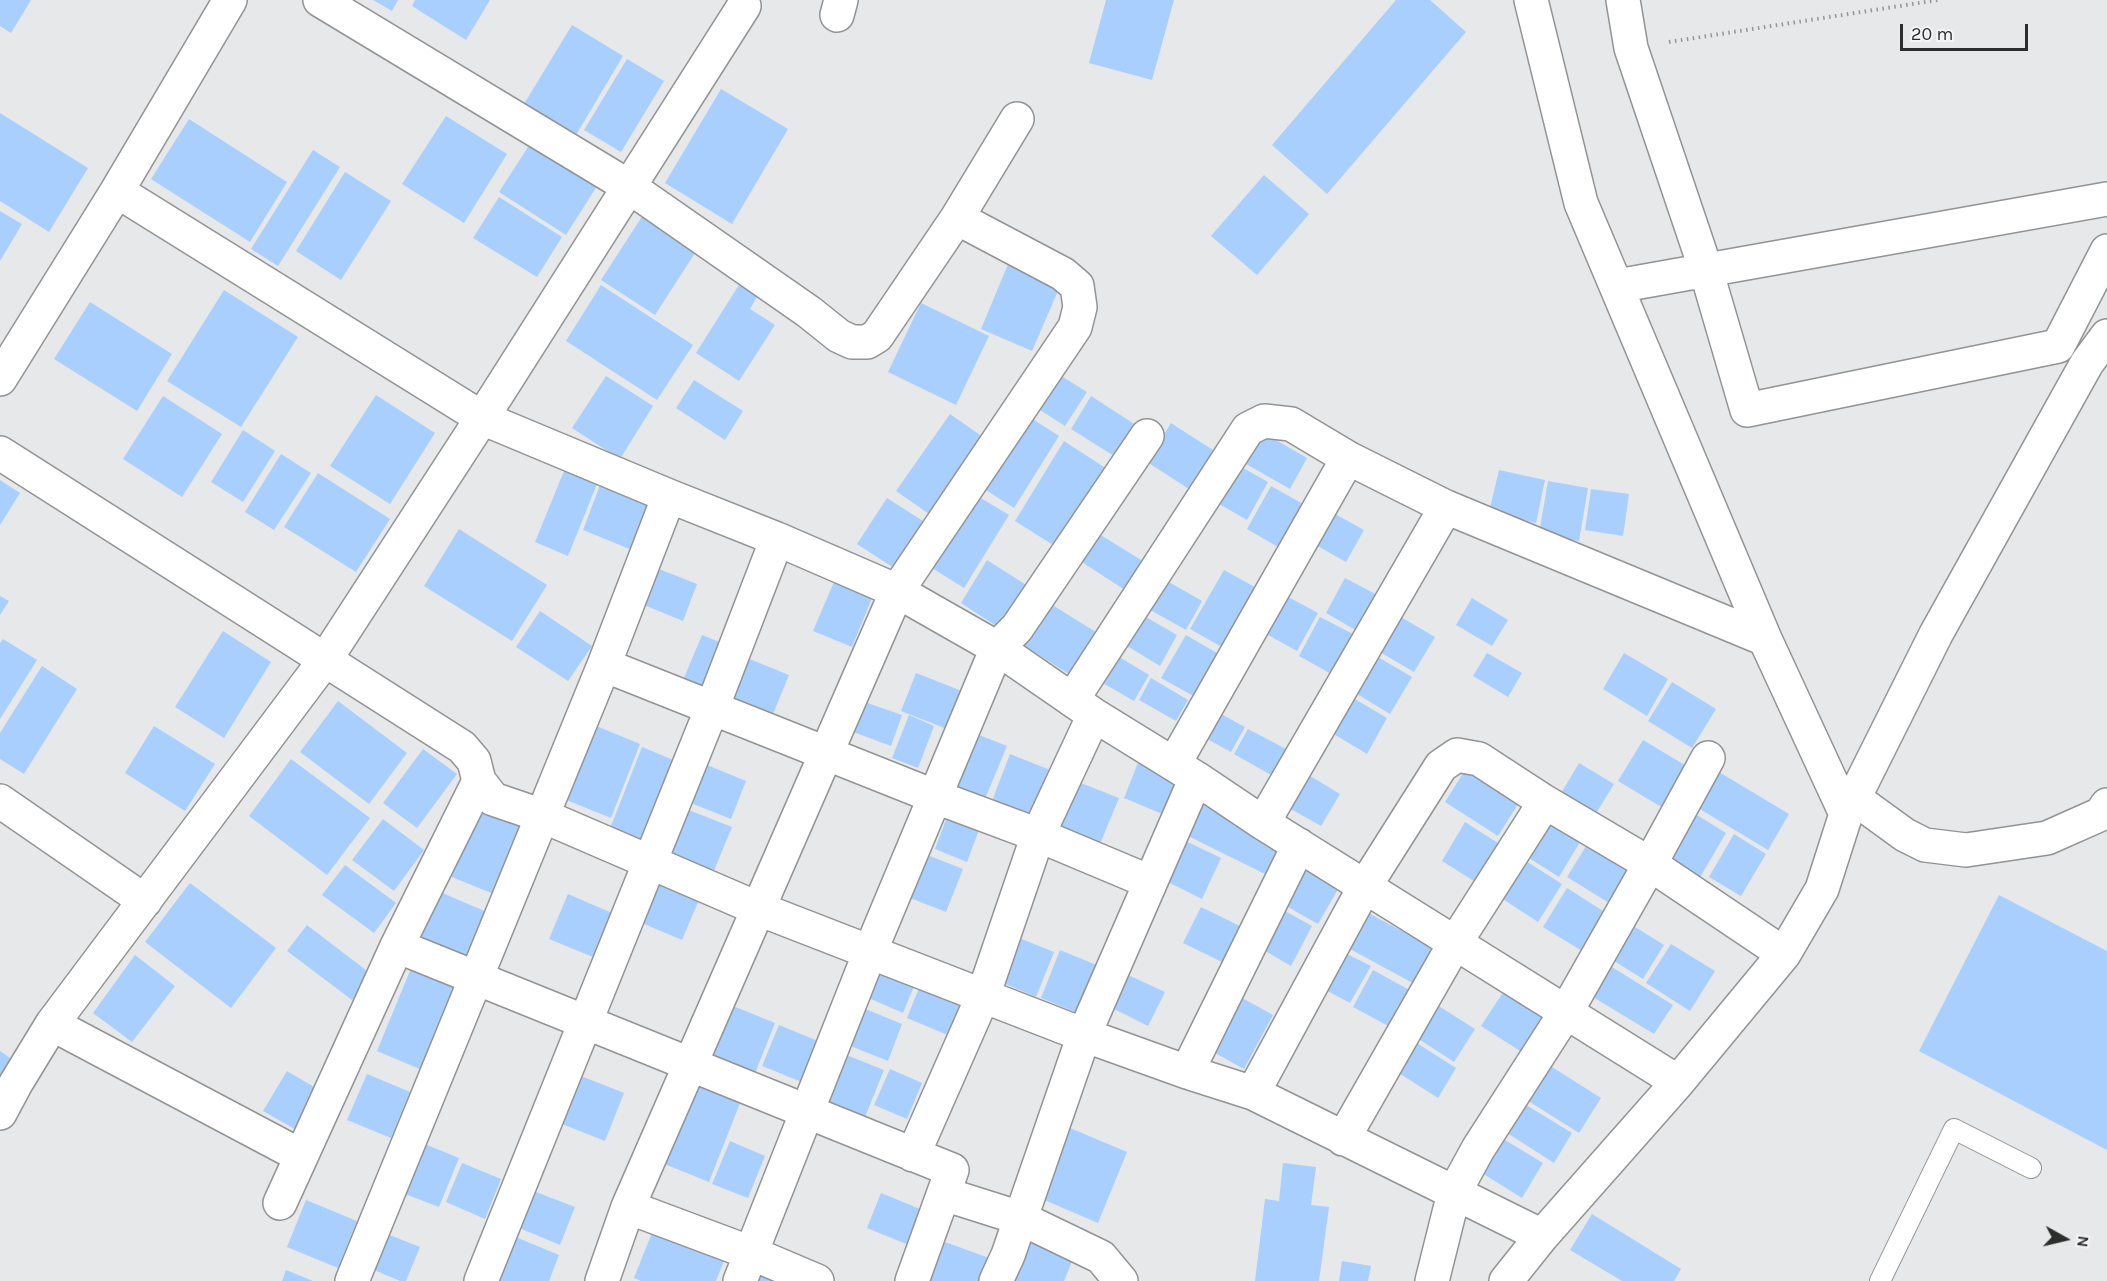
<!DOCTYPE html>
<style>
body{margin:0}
#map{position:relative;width:2107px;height:1281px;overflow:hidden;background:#e7e8e9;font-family:Karla,sans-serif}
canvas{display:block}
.north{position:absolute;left:2035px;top:1209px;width:60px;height:60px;-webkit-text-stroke:4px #f4f5f6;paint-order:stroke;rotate:98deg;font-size:16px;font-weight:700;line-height:24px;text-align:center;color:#2d2d2d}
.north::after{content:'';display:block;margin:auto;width:21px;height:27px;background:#2d2d2d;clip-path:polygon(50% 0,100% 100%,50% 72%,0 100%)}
.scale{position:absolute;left:1900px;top:24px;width:128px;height:27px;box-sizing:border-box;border:3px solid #2d2d2d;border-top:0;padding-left:8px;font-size:18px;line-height:21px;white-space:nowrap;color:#2d2d2d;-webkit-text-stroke:4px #f4f5f6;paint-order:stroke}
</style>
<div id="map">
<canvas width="2107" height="1281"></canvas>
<div class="north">N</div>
<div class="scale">20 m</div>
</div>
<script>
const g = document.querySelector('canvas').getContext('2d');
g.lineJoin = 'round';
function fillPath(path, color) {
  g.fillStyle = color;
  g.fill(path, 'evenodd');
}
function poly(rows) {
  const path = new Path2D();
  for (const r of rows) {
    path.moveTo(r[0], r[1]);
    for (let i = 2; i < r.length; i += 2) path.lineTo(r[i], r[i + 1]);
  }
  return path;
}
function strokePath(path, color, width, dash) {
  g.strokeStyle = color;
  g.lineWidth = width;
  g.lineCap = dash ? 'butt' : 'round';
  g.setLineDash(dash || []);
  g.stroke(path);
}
fillPath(poly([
 [0,0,31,0,11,33,0,26],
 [373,0,398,0,392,11],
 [415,0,490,0,466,40,412,6],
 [1106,0,1174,0,1152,80,1089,63],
 [1396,0,1430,0,1466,32,1327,194,1272,145],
 [572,25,623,56,576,135,524,104],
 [627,59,664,81,621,152,584,130],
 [721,89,788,129,732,224,665,183],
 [0,113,88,168,49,232,0,201],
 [446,116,507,154,464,223,402,184],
 [189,119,287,182,250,242,151,179],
 [530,144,597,186,566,235,499,192],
 [313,150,340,167,278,266,251,249],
 [345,172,391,201,341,280,296,251],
 [1264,175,1309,214,1257,275,1211,236],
 [499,197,562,237,537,277,473,238],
 [0,211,22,224,0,261],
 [643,215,697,250,655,315,601,280],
 [1009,262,1061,284,1032,351,981,329],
 [744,277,762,288,750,309,775,325,739,381,696,353],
 [601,285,693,345,657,400,566,341],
 [224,290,298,337,241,427,167,381],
 [90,302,172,354,137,411,54,359],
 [921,303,989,336,956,405,888,372],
 [1050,369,1087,392,1065,426,1029,403],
 [606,376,653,406,620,459,572,428],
 [694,380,743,411,725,440,676,408],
 [376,395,435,433,390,504,330,466],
 [163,396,222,434,182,497,123,459],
 [1091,396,1142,429,1122,461,1071,429],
 [1020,411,1059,436,1014,508,975,483],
 [950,414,983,437,929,514,896,491],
 [1171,423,1219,454,1195,493,1147,462],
 [1257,429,1307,458,1290,489,1239,460],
 [243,430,275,451,243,502,211,482],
 [1064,441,1110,471,1061,550,1015,521],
 [281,454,311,473,274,530,245,512],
 [1229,460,1268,482,1247,520,1207,497],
 [1499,470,1545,480,1536,523,1489,512],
 [564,471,597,484,568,556,535,542],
 [318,473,390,519,356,572,284,527],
 [0,480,20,493,0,525],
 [1548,481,1588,488,1579,541,1539,534],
 [600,485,650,505,632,550,583,530],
 [1271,486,1303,504,1278,547,1247,529],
 [1591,489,1629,494,1623,536,1585,530],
 [969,491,1009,515,964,588,924,563],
 [887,498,923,521,894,568,857,544],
 [1324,508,1364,530,1346,562,1307,540],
 [459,529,547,585,512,641,424,586],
 [1091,529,1146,563,1128,592,1074,557],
 [987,560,1031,588,1004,631,961,603],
 [654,567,697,584,683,621,639,603],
 [1224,570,1260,590,1227,650,1190,629],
 [1162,578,1202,601,1186,630,1145,607],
 [1345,578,1379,596,1359,632,1326,613],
 [834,582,872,598,852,647,813,631],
 [1279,592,1318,613,1297,651,1259,630],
 [0,596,9,601,0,615],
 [1472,598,1508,620,1492,646,1456,625],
 [1046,601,1099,634,1072,676,1020,643],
 [540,611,592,646,568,681,516,647],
 [1139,613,1177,635,1160,666,1122,643],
 [1394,613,1435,637,1414,672,1373,648],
 [1320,617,1355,635,1333,675,1299,656],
 [223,631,271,662,224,738,175,707],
 [702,635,727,645,707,695,681,685],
 [1186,635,1222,656,1197,698,1161,678],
 [3,639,37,660,0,719,0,643],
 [1371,653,1412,677,1390,714,1349,689],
 [1487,653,1522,673,1508,697,1473,676],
 [1624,653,1668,679,1647,716,1603,689],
 [1116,655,1149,675,1134,701,1101,682],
 [747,658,789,675,773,714,731,697],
 [42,666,77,689,24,774,0,759,0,733],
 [916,673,967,693,952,731,901,711],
 [1151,678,1188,700,1176,721,1139,700],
 [1672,682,1716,709,1692,748,1648,721],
 [1348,695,1387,718,1367,754,1327,730],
 [859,700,902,715,891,746,848,730],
 [338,701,407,753,369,804,300,752],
 [1212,709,1245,727,1231,752,1198,734],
 [909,715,934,726,918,768,892,758],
 [589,723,640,744,611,818,559,797],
 [154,726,215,764,185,811,125,773],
 [1248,729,1286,749,1271,775,1234,754],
 [969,731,1007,746,985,799,948,784],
 [1643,740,1688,767,1663,808,1618,781],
 [642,747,683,764,649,848,609,831],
 [423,749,457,774,417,828,383,803],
 [1010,754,1055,772,1035,824,990,806],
 [291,759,370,818,327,875,249,816],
 [1138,763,1181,781,1167,816,1124,798],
 [1579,763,1614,784,1595,815,1560,795],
 [707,765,746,781,731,819,691,803],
 [1465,770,1518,804,1498,836,1445,802],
 [1302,771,1340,794,1321,826,1282,804],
 [1719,772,1789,814,1768,850,1698,808],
 [1073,780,1119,798,1100,844,1055,825],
 [472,800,526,822,496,895,442,873],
 [1200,803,1285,845,1269,876,1184,834],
 [686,809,732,827,713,873,668,854],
 [950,809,982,822,967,862,935,849],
 [1692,812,1726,833,1699,879,1664,859],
 [383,819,424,850,394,891,352,860],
 [1465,822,1501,845,1477,883,1442,861],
 [1550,823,1580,842,1559,877,1529,858],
 [1734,834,1766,854,1741,896,1709,877],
 [1177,837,1221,858,1202,899,1158,877],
 [1588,843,1635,872,1614,906,1567,877],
 [922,853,963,869,946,912,905,896],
 [1521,858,1562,884,1538,922,1498,896],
 [1303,863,1341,884,1318,924,1281,903],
 [345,865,396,903,374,933,322,895],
 [656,876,701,895,682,940,637,921],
 [190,883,276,948,231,1008,145,942],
 [1567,888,1611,916,1587,954,1543,927],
 [438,891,489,913,469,962,418,940],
 [568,894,612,913,593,957,549,939],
 [1999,895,2107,951,2107,1150,1919,1051],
 [1276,906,1312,926,1291,966,1255,945],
 [1201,907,1244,928,1226,964,1183,943],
 [1357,907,1439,951,1420,987,1339,943],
 [1624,920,1664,945,1643,979,1603,954],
 [307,925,371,974,352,1000,287,951],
 [1014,936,1054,952,1036,997,996,980],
 [1671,944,1715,971,1690,1011,1646,983],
 [1060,950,1099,966,1080,1014,1041,998],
 [1339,950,1371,966,1350,1003,1320,987],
 [135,955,175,986,132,1042,93,1013],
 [878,962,917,979,903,1013,864,996],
 [1607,964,1673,1005,1654,1034,1588,994],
 [412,966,457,984,422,1070,377,1051],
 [1373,970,1413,992,1394,1029,1353,1007],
 [1126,974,1165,992,1148,1026,1110,1007],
 [923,978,966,996,950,1036,907,1018],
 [1504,991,1543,1015,1520,1051,1481,1026],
 [1235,994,1273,1015,1244,1069,1206,1048],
 [1434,1003,1475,1029,1454,1062,1414,1036],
 [733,1006,775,1023,755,1073,713,1055],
 [863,1008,902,1024,888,1061,848,1045],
 [779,1025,823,1043,807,1084,762,1066],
 [1412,1040,1456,1068,1438,1098,1394,1070],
 [0,1051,13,1060,0,1079],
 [844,1054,884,1070,865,1117,824,1100],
 [1544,1062,1601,1098,1579,1133,1522,1097],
 [890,1069,922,1083,907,1119,874,1105],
 [287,1071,321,1091,298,1131,263,1111],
 [367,1074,410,1092,391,1138,347,1120],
 [576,1074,624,1093,605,1141,557,1122],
 [698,1075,744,1093,709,1182,662,1163],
 [1518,1100,1572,1133,1554,1163,1501,1129],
 [1070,1128,1127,1152,1098,1223,1042,1199],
 [1495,1134,1543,1163,1522,1198,1474,1168],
 [415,1140,459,1158,439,1207,395,1190],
 [730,1141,765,1156,748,1198,712,1184],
 [462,1163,501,1179,485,1219,446,1202],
 [1283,1163,1316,1167,1311,1205,1329,1207,1319,1281,1255,1281,1265,1199,1279,1201],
 [531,1190,575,1207,560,1245,517,1227],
 [881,1193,925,1211,911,1246,867,1228],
 [306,1200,357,1221,338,1268,287,1247],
 [1592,1214,1681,1269,1674,1281,1622,1281,1570,1250],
 [653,1230,725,1258,716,1281,641,1281,634,1278],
 [382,1232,420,1247,406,1281,400,1281,367,1267],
 [513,1236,559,1255,549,1281,496,1281],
 [1026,1241,1073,1259,1064,1281,1011,1281],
 [945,1242,992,1259,984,1281,930,1281],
 [1342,1261,1371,1266,1368,1281,1339,1281],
 [750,1269,780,1281,745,1281],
 [286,1270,313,1281,282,1281]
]), '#a9cffe');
const lane = poly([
 [1880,1281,1954,1129,2031,1168]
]);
const street = poly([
 [320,0,628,186,809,312,839,336,852,342,867,342,877,336,957,218,1017,119],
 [1623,0,1631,48,1706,270,1747,410,2058,346,2107,251],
 [837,15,841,0],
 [117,191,482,418,669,496,777,539,897,591,997,648,1094,715,1196,778,1263,823,1678,1082],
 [1617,286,2107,199],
 [0,379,117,191,230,0],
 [0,453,462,747,474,761,479,781,493,799,543,816,759,909,1084,1035,1187,1072,1253,1093,1542,1236],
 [1446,507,1765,639],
 [604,665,936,797,1038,835,1150,882],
 [1072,700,1248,429,1264,421,1291,424,1348,458,1446,507,1263,823],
 [1174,764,1348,458],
 [1854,798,1905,835,1925,845,1966,850,2047,838,2101,814,2107,805],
 [0,801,145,901],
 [1846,814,1936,634,2087,363,2107,336],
 [397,946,952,1170,912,1281],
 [52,1024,301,1156],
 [1187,1072,1299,845],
 [1253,1093,1365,886,1441,766,1457,755,1479,759,1545,802,1650,864,1784,954],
 [0,1113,16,1083,52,1024,325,660,482,418,744,6],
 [1343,1139,1455,943,1545,802],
 [913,1155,983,996,1038,835,1094,715],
 [944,1194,1020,1218,1101,1257,1121,1281],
 [280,1203,397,946,479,781],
 [628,1207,751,1253,817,1281],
 [352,1281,604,665,669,496],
 [481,1281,712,708,777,539],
 [602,1281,628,1207,897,591,1075,327,1080,307,1077,286,1063,274,957,218],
 [740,1281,870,952,997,648,1017,628,1147,436],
 [996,1281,1008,1255,1084,1035,1196,778],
 [1432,1281,1454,1193,1478,1149,1566,1012,1650,864,1708,758],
 [1506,1281,1542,1236,1678,1082,1784,954,1822,889,1846,814,1765,639,1581,203,1531,0]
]);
strokePath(lane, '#929394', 22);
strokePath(street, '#929394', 36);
strokePath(poly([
 [1669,42,1938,0]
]), '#959696', 4, [1.5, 4.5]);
strokePath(lane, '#fff', 20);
strokePath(street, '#fff', 33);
</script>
